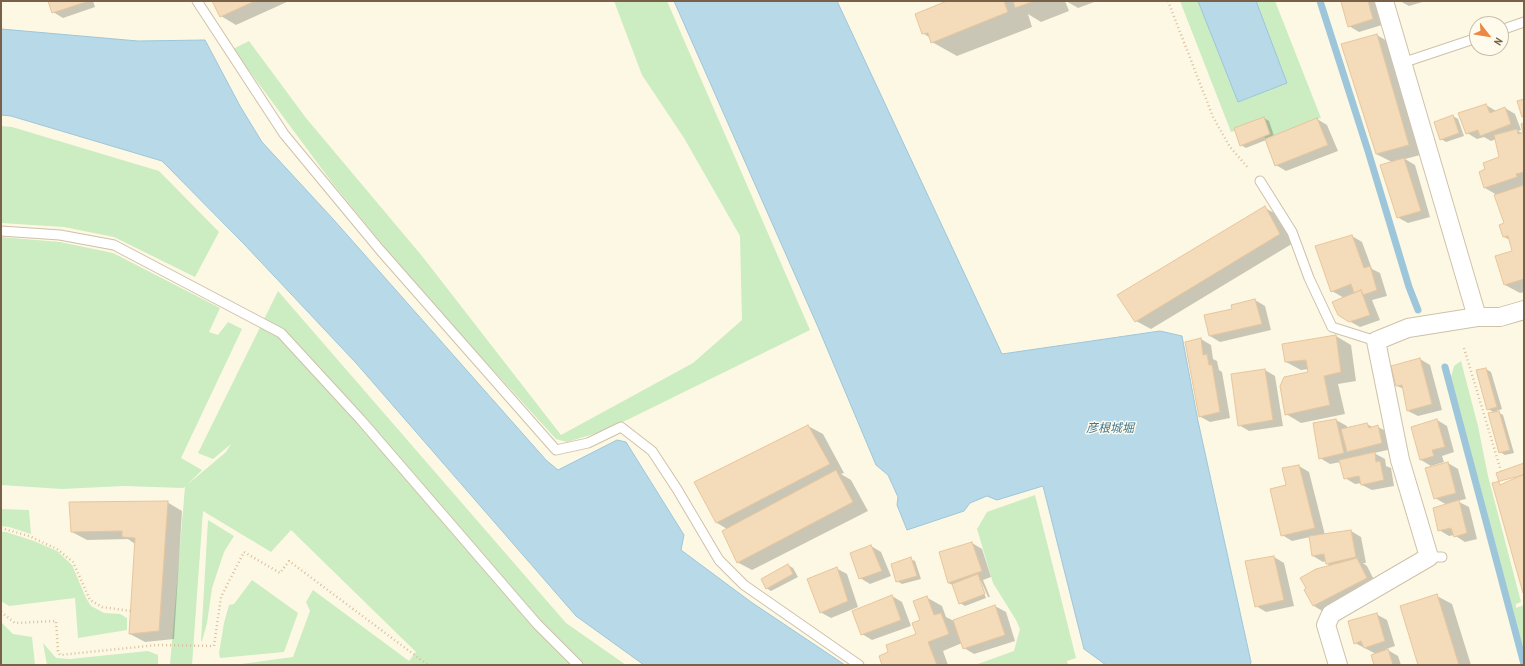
<!DOCTYPE html>
<meta charset="utf-8">
<style>
body{margin:0}
#map{position:relative;width:1525px;height:666px;overflow:hidden;background:#fdf8e4;font-family:"Archivo Narrow",sans-serif}
canvas{display:block}
.frame{position:absolute;inset:0;border:2px solid #786148;pointer-events:none}
.north{position:absolute;left:1469px;top:16px;width:40px;height:40px;box-sizing:border-box;background:#fffbec;border:1px solid #c9bdaa;border-radius:50%;rotate:121deg;font-size:11px;font-weight:700;line-height:16px;text-align:center;color:#786148}
.north::after{content:'';display:block;margin:auto;width:14px;height:18px;background:#ed8743;clip-path:polygon(50% 0,100% 100%,50% 72%,0 100%)}
</style>
<div id="map">
<canvas width="1525" height="666"></canvas>
<div class="frame"></div>
<div class="north">N</div>
</div>
<script>
const g = document.querySelector('canvas').getContext('2d');
g.lineJoin = 'round';
function fillPath(path, color) {
  g.fillStyle = color;
  g.fill(path, 'evenodd');
}
function poly(rows) {
  const path = new Path2D();
  for (const r of rows) {
    path.moveTo(r[0], r[1]);
    for (let i = 2; i < r.length; i += 2) path.lineTo(r[i], r[i + 1]);
  }
  return path;
}
function strokePath(path, color, width, dash) {
  g.strokeStyle = color;
  g.lineWidth = width;
  g.lineCap = dash ? 'butt' : 'round';
  g.setLineDash(dash || []);
  g.stroke(path);
}
function label(font, color, halo, rows, align = 'center') {
  g.font = font + ' "Archivo Narrow","Noto Sans JP",sans-serif';
  g.lineWidth = 3;
  g.setLineDash([]);
  g.textBaseline = 'middle';
  g.strokeStyle = halo;
  g.fillStyle = color;
  for (const [text, x, y, turn = 0] of rows) {
    g.save();
    g.translate(x, y);
    g.rotate((+turn || 0) * Math.PI / 180);
    g.textAlign = isNaN(turn) ? turn : align;
    if (halo) g.strokeText(text, 0, 0);
    g.fillText(text, 0, 0);
    g.restore();
  }
}
fillPath(poly([
 [614,1,667,1,810,330,627,420,597,433,567,442,556,439,419,289,333,184,233,49,249,41,306,118,422,256,561,435,693,363,742,320,740,236,684,138,642,75],
 [1180,1,1275,1,1321,118,1318,119,1275,166,1264,136,1240,146,1235,131,1231,132],
 [1,126,12,127,159,171,219,232,195,277,114,237,64,227,1,223],
 [1,237,60,242,113,253,220,308,209,332,218,335,228,322,242,329,181,458,202,470,187,485,226,452,231,444,213,459,198,453,278,291,566,623,626,665,234,665,293,657,310,611,306,602,313,590,409,661,416,652,291,530,271,552,203,511,192,665,170,665,185,487,183,488,123,486,62,489,1,485],
 [1461,361,1478,426,1488,476,1521,602,1516,604,1516,608,1524,605,1524,651,1451,377,1454,366],
 [1035,495,1076,658,1067,661,1068,665,975,665,1014,651,1020,629,1016,620,993,583,977,529,987,512],
 [1,509,29,510,31,534,9,527,1,526],
 [208,520,234,536,224,552,212,588,207,623,202,641,201,641],
 [1,532,6,532,34,541,57,551,72,565,86,598,91,606,104,613,120,614,127,618,127,630,78,638,75,598,9,606,1,601],
 [252,580,298,613,284,652,220,658,219,653,224,623,229,605,234,604],
 [1,622,13,634,32,637,35,665,1,665],
 [43,643,56,658,70,659,148,651,158,655,158,665,47,665]
]), '#ccecc2');
const water = poly([
 [674,1,837,1,1002,354,1160,331,1182,336,1198,421,1251,662,1250,665,1106,665,1084,649,1043,486,997,500,987,496,970,503,964,511,907,530,897,505,898,497,888,475,876,465,818,327,674,1],
 [1198,1,1256,1,1287,83,1238,102,1198,1],
 [1,29,138,41,205,40,240,106,262,142,333,219,546,460,558,470,617,440,626,442,684,535,681,550,751,602,845,665,644,665,576,616,356,363,243,243,162,161,11,116,1,115,1,29]
]);
fillPath(water, '#b8d9e8');
strokePath(water, '#9dc6da', 1);
fillPath(poly([
 [49,1,93,1,95,7,63,18,53,12],
 [213,1,289,1,236,25,221,16],
 [949,1,1065,1,1069,11,1041,22,1028,14,1032,27,957,56,932,42,930,38,923,33],
 [1066,1,1097,1,1078,8],
 [1340,1,1376,1,1382,25,1359,32,1349,26,1342,2],
 [1400,1,1426,1,1409,6],
 [1377,35,1392,44,1424,154,1405,159,1415,165,1430,217,1408,223,1397,217,1392,162,1376,154],
 [1486,105,1496,111,1505,108,1515,114,1521,130,1518,131,1524,134,1524,292,1520,293,1505,285,1513,251,1510,240,1504,237,1505,224,1497,195,1485,188,1480,173,1500,158,1496,139,1491,141,1484,137,1477,139,1467,133],
 [1453,116,1458,119,1464,136,1446,142,1441,139],
 [1264,118,1269,121,1274,136,1317,119,1327,125,1338,151,1286,171,1276,165,1266,140,1246,148,1241,145],
 [1265,208,1280,216,1295,242,1151,329,1136,321],
 [1352,236,1362,242,1372,269,1380,273,1387,296,1372,300,1380,320,1360,327,1349,321,1344,298,1332,291],
 [1255,300,1265,306,1271,330,1220,342,1210,336,1233,310],
 [1336,336,1351,345,1356,381,1338,384,1345,414,1301,423,1286,414,1310,372,1309,369,1301,370,1286,362],
 [1201,339,1211,345,1213,359,1217,361,1219,370,1222,372,1230,418,1210,422,1199,416],
 [1420,359,1430,365,1442,410,1418,416,1408,411,1404,389,1397,386],
 [1486,369,1491,372,1502,409,1496,411,1503,415,1514,453,1505,455,1500,452,1495,413,1488,409],
 [1265,370,1275,376,1283,426,1249,431,1239,425],
 [1336,420,1347,426,1347,429,1367,424,1374,428,1378,427,1388,432,1392,449,1374,453,1385,459,1386,466,1391,468,1394,486,1372,490,1362,485,1362,483,1355,484,1345,478,1341,462,1330,464,1320,458,1314,424],
 [1437,420,1447,426,1454,452,1442,456,1444,462,1431,466,1421,460],
 [808,426,823,434,844,473,841,474,851,480,868,511,752,570,737,562,727,529,717,523,696,483],
 [1448,463,1458,469,1466,499,1457,501,1469,507,1477,539,1465,542,1454,535,1449,536,1439,530,1447,505,1435,498],
 [1299,466,1309,472,1325,535,1351,531,1361,537,1366,563,1363,563,1367,566,1376,584,1324,612,1314,606,1305,590,1331,566,1327,564,1326,561,1323,562,1313,556,1310,537,1292,541,1282,535,1287,486],
 [167,502,182,511,174,639,145,642,130,634,135,544,128,539,87,540,72,532],
 [972,543,982,549,991,577,983,580,990,597,988,597,981,581,979,581,986,598,965,606,960,603,953,585,948,583],
 [871,546,881,552,891,576,870,584,860,578],
 [1274,557,1284,563,1294,606,1266,612,1256,606],
 [910,559,915,561,921,579,902,584,897,581],
 [788,565,793,568,798,577,771,591,766,588],
 [836,568,847,574,858,607,831,618,820,612],
 [892,596,902,602,911,626,872,640,862,634],
 [1437,596,1452,604,1471,665,1419,665],
 [926,597,942,606,946,617,954,621,995,606,1006,612,1015,641,974,654,964,648,962,643,943,651,948,665,883,665,917,635],
 [1376,614,1387,620,1395,646,1386,649,1398,656,1401,665,1375,665,1376,654,1355,643]
]), '#0003');
strokePath(poly([
 [1320,1,1368,151,1409,287,1418,310],
 [1445,367,1524,664]
]), '#9dc6da', 7);
const building = poly([
 [48,1,85,1,86,2,52,13,48,1],
 [212,1,255,1,220,17,212,1],
 [947,1,1004,1,1008,12,931,43,928,33,922,34,915,14,947,1],
 [1013,1,1034,1,1015,8,1013,1],
 [1343,1,1368,1,1373,19,1348,27,1341,2,1343,1],
 [1377,34,1409,145,1376,154,1341,44,1377,34],
 [1524,99,1524,116,1522,117,1517,101,1524,99],
 [1486,104,1490,113,1505,107,1511,124,1480,136,1478,130,1466,134,1458,113,1486,104],
 [1453,115,1459,133,1440,140,1434,122,1453,115],
 [1264,117,1270,134,1240,146,1234,128,1264,117],
 [1317,118,1328,145,1275,166,1265,139,1317,118],
 [1524,123,1524,172,1516,174,1517,177,1484,188,1479,172,1485,169,1483,163,1499,157,1494,135,1517,129,1518,134,1523,133,1521,124,1524,123],
 [1404,158,1421,211,1397,218,1380,165,1404,158],
 [1524,185,1524,279,1504,285,1495,256,1512,251,1508,236,1503,237,1499,225,1504,223,1494,195,1524,185],
 [1265,206,1280,234,1135,322,1117,295,1265,206],
 [1352,235,1364,268,1370,266,1377,290,1363,295,1361,290,1354,293,1351,284,1331,292,1315,246,1352,235],
 [1361,290,1370,315,1349,322,1338,315,1332,302,1361,290],
 [1255,299,1262,324,1209,336,1204,315,1232,309,1231,305,1255,299],
 [1336,335,1341,372,1324,376,1330,405,1285,415,1280,386,1284,377,1308,372,1306,360,1285,362,1282,344,1336,335],
 [1201,338,1203,355,1207,354,1209,365,1212,365,1220,412,1199,417,1185,342,1201,338],
 [1420,358,1432,404,1407,411,1402,385,1396,386,1391,366,1420,358],
 [1486,368,1497,407,1487,410,1476,370,1486,368],
 [1265,369,1273,420,1238,426,1231,374,1265,369],
 [1499,411,1510,450,1499,453,1488,413,1499,411],
 [1336,419,1344,453,1319,459,1313,423,1336,419],
 [1437,419,1445,447,1432,450,1434,456,1420,460,1411,427,1437,419],
 [1367,423,1369,428,1378,425,1382,443,1347,452,1341,429,1367,423],
 [808,425,830,464,716,523,694,482,808,425],
 [1375,452,1376,462,1380,461,1384,480,1361,485,1359,476,1344,479,1339,460,1375,452],
 [1448,462,1456,493,1434,499,1425,468,1448,462],
 [1524,463,1524,474,1500,485,1496,473,1524,463],
 [1299,465,1315,528,1281,536,1270,489,1286,485,1282,468,1299,465],
 [836,470,853,502,737,563,722,531,836,470],
 [1524,475,1524,593,1523,593,1492,483,1524,475],
 [1459,500,1467,533,1454,537,1451,528,1438,531,1433,508,1459,500],
 [168,501,159,631,129,634,135,538,122,537,122,531,71,532,69,502,168,501],
 [1351,530,1356,557,1326,564,1324,554,1312,556,1309,536,1351,530],
 [972,542,982,571,948,583,939,552,972,542],
 [871,545,882,571,859,579,850,553,871,545],
 [1274,556,1284,600,1255,607,1245,561,1274,556],
 [911,557,917,576,896,582,891,564,911,557],
 [1357,558,1367,578,1313,606,1304,590,1306,588,1300,578,1316,569,1357,558],
 [788,564,793,574,766,589,761,579,788,564],
 [837,567,848,601,820,613,807,579,837,567],
 [978,574,985,594,959,604,952,584,978,574],
 [1437,594,1459,665,1418,665,1400,606,1437,594],
 [892,595,901,620,861,635,852,611,892,595],
 [927,596,934,615,941,613,949,634,928,642,937,665,882,665,879,656,888,652,886,645,916,634,912,623,920,620,913,601,927,596],
 [995,605,1005,635,963,649,953,620,995,605],
 [1377,613,1385,641,1364,648,1361,641,1354,644,1348,621,1377,613],
 [1388,649,1393,665,1374,665,1371,655,1388,649]
]);
fillPath(building, '#f4dbba');
strokePath(building, '#e8c59a', 1);
const service = poly([
 [197,1,284,134,380,250,556,450,588,443,621,427,652,451,677,489,719,560,744,585,859,665],
 [1501,30,1524,22],
 [1402,63,1477,38],
 [1260,181,1292,232,1309,278,1332,327,1376,341],
 [1,231,60,235,114,245,281,333,361,420,537,624,578,665],
 [1429,557,1442,557]
]);
const minor = poly([
 [1384,1,1477,317],
 [1338,665,1326,625,1331,614,1429,557,1400,460,1376,341,1408,328,1477,317,1500,317,1524,310]
]);
strokePath(service, '#cfc1aa', 11);
strokePath(minor, '#cfc1aa', 20);
strokePath(poly([
 [1168,1,1213,117,1230,147,1249,169],
 [1464,348,1501,471],
 [1,528,29,536,57,549,73,562,90,600,102,607,131,611],
 [1,612,15,623,56,621,58,651,60,655,157,645,214,646,221,597,244,552,280,573,289,561,428,665]
]), '#d9bf9d', 2.5, [1, 3]);
strokePath(service, '#fff', 9);
strokePath(minor, '#fff', 18);
label('italic 12px', '#437894', '#fffbec', [
 ["彦根城堀",1110,429]
]);
</script>
